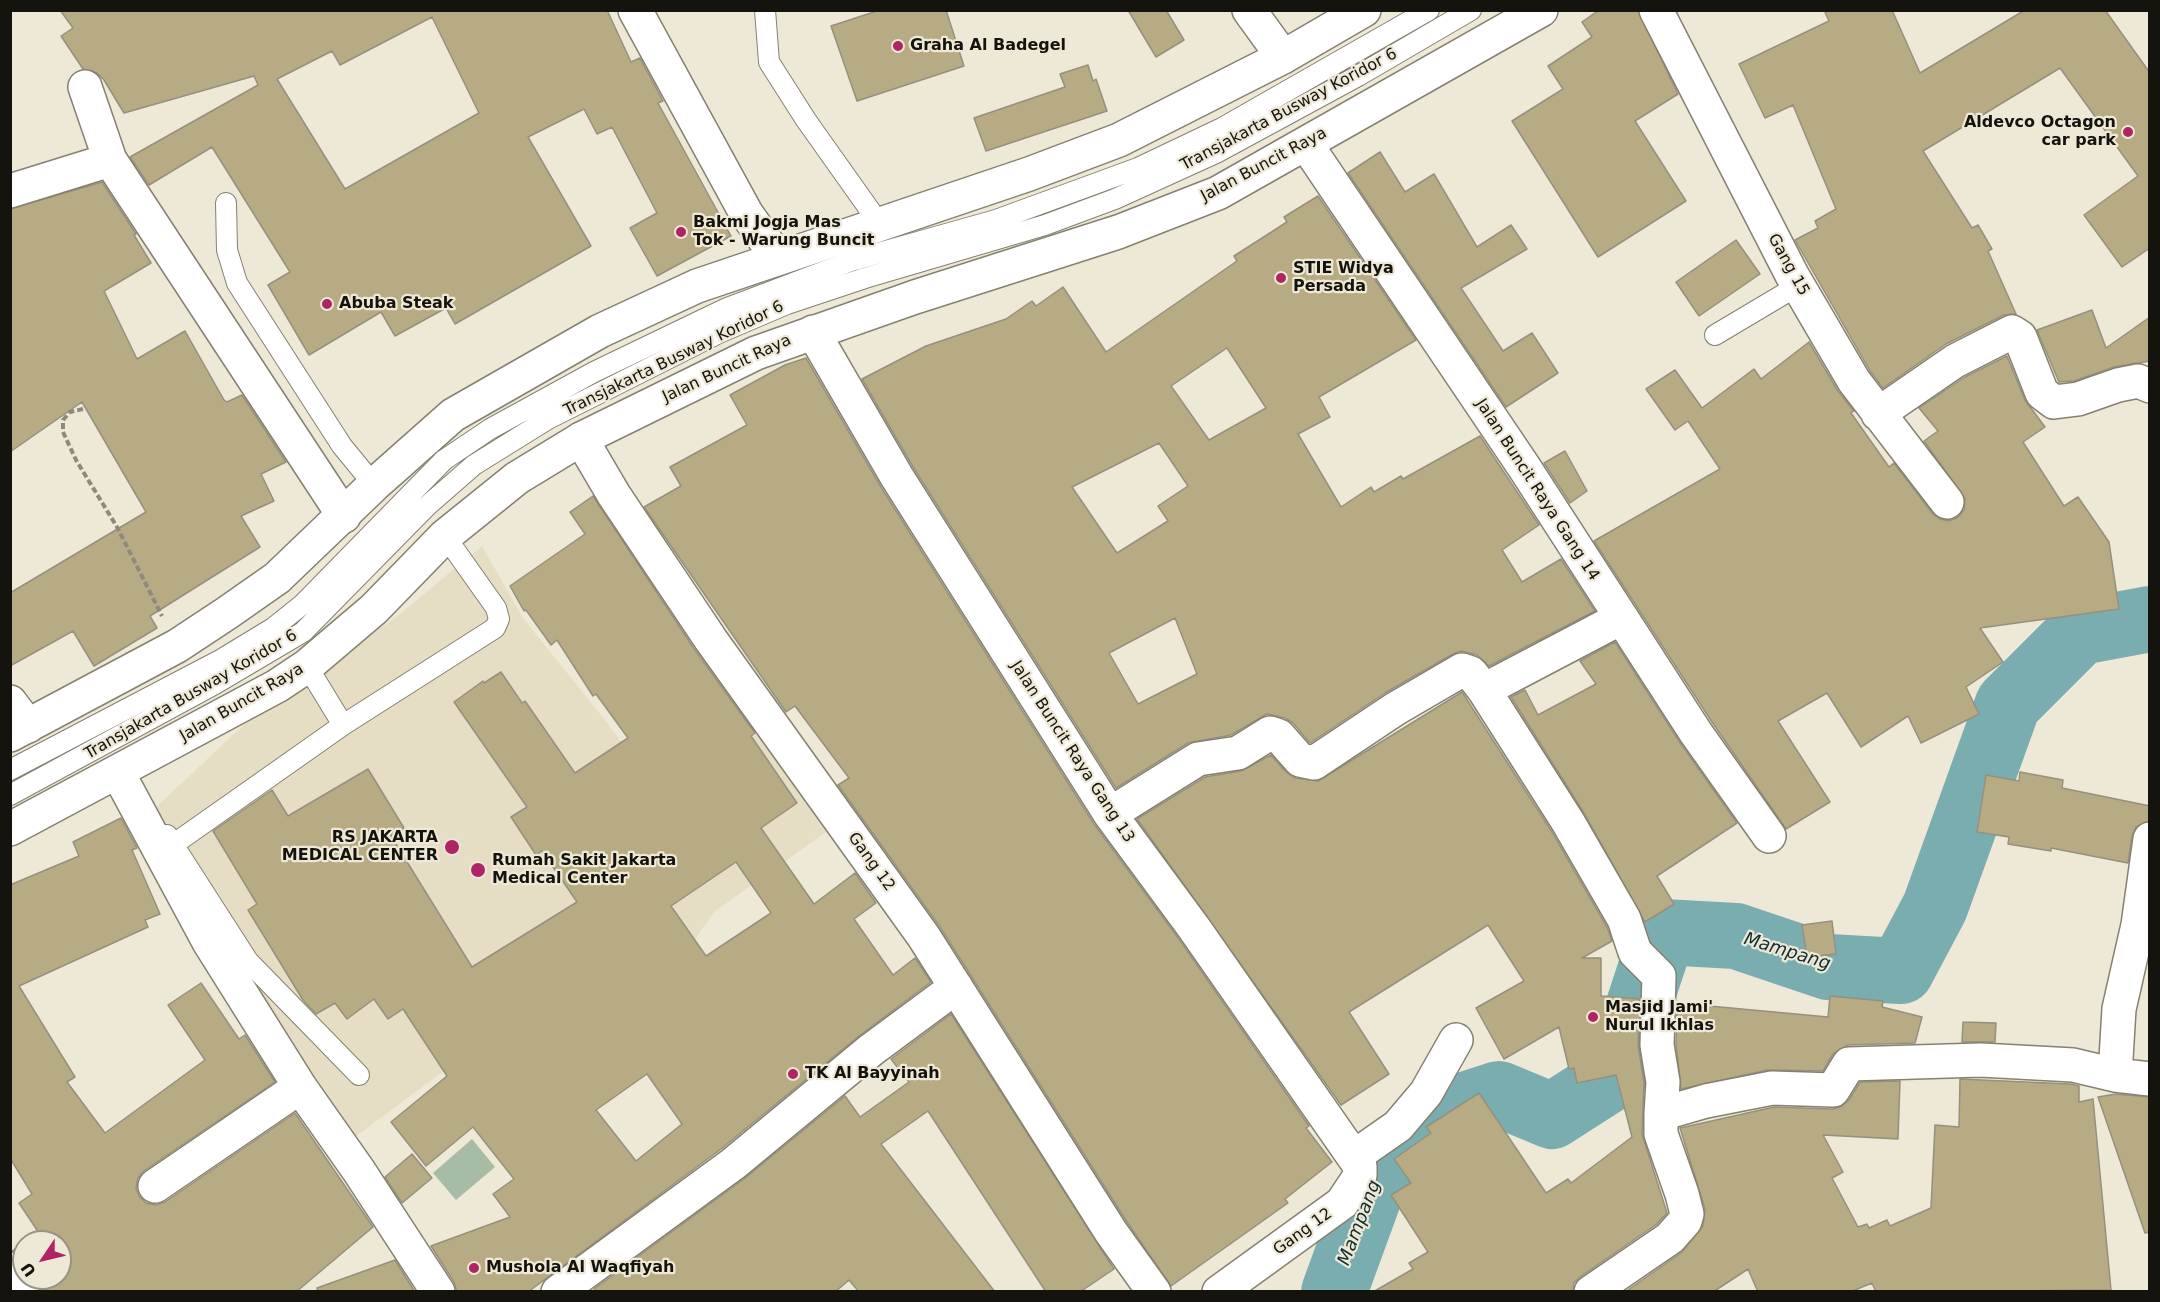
<!DOCTYPE html>
<style>
body{margin:0}
#map{position:relative;width:2160px;height:1302px;overflow:hidden;background:#eee8d6;font-family:"DejaVu Sans",sans-serif}
canvas{display:block}
.frame{position:absolute;inset:0;border:12px solid #15130d;pointer-events:none}
.north{position:absolute;left:12px;top:1230px;width:60px;height:60px;box-sizing:border-box;background:#eee8d6;border:2px solid #979386;border-radius:50%;rotate:235deg;font-size:16px;font-weight:700;line-height:24px;text-align:center;color:#15130d}
.north::after{content:'';display:block;margin:auto;width:21px;height:27px;background:#ae2465;clip-path:polygon(50% 0,100% 100%,50% 72%,0 100%)}
</style>
<div id="map">
<canvas width="2160" height="1302"></canvas>
<div class="frame"></div>
<div class="north">U</div>
</div>
<script>
const g = document.querySelector('canvas').getContext('2d');
g.lineJoin = 'round';
function fillPath(path, color) {
  g.fillStyle = color;
  g.fill(path, 'evenodd');
}
function poly(rows) {
  const path = new Path2D();
  for (const r of rows) {
    path.moveTo(r[0], r[1]);
    for (let i = 2; i < r.length; i += 2) path.lineTo(r[i], r[i + 1]);
  }
  return path;
}
function strokePath(path, color, width, dash) {
  g.strokeStyle = color;
  g.lineWidth = width;
  g.lineCap = dash ? 'butt' : 'round';
  g.setLineDash(dash || []);
  g.stroke(path);
}
function label(font, color, halo, rows, align = 'center') {
  g.font = font + ' "DejaVu Sans",sans-serif';
  g.lineWidth = 4.5;
  g.setLineDash([]);
  g.textBaseline = 'middle';
  g.strokeStyle = halo;
  g.fillStyle = color;
  for (const [text, x, y, turn = 0] of rows) {
    g.save();
    g.translate(x, y);
    g.rotate((+turn || 0) * Math.PI / 180);
    g.textAlign = isNaN(turn) ? turn : align;
    if (halo) g.strokeText(text, 0, 0);
    g.fillText(text, 0, 0);
    g.restore();
  }
}
fillPath(poly([
 [482,546,523,618,605,720,656,789,754,719,832,828,714,912,682,958,515,1018,351,1140,219,944,153,810,251,718,395,618]
]), '#e6dec4');
fillPath(poly([
 [472,1139,495,1167,456,1200,433,1173]
]), '#a6bca5');
strokePath(poly([
 [1334,1292,1376,1177,1434,1115,1499,1094,1552,1116,1616,1075,1663,932,1736,936,1828,967,1901,971,1935,907,2008,704,2080,632,2150,619]
]), '#79adb0', 66);
const building = poly([
 [60,10,607,10,631,62,640,58,663,101,658,103,731,236,657,276,630,228,657,213,612,127,597,134,584,109,528,137,591,246,455,324,446,308,395,336,381,312,309,355,268,285,290,272,212,147,149,185,130,157,258,85,254,76,124,113,104,80,97,73,83,69,61,36,73,28,60,10],
 [432,17,479,113,345,189,277,79,332,51,340,65,432,17],
 [880,10,946,10,964,66,857,101,831,26,880,10],
 [1128,10,1166,10,1184,40,1156,57,1128,10],
 [1599,10,1638,10,1678,94,1635,121,1686,201,1598,257,1512,121,1563,89,1548,66,1592,37,1582,22,1599,10],
 [1824,10,1892,10,1920,73,2025,10,2105,10,2150,73,2150,248,2122,267,2084,215,2138,176,2060,68,1923,151,1972,228,1978,225,1992,249,1988,251,2016,314,2004,315,1946,344,1883,388,1870,371,1795,240,1818,228,1815,221,1836,209,1793,105,1765,118,1739,64,1829,21,1824,10],
 [1088,65,1093,81,1096,79,1107,111,986,151,974,118,1065,87,1060,74,1088,65],
 [1380,152,1405,192,1434,174,1477,247,1511,225,1527,249,1461,288,1503,351,1532,333,1558,373,1506,407,1348,173,1380,152],
 [102,182,136,234,134,235,151,263,104,291,137,359,185,331,224,400,227,402,242,395,286,462,261,474,274,501,241,516,260,547,150,616,157,628,94,666,73,631,10,666,10,593,146,512,82,402,10,452,10,209,102,182],
 [1318,196,1416,340,1319,397,1330,417,1298,434,1341,507,1371,487,1374,492,1401,476,1403,479,1480,436,1539,525,1502,550,1522,582,1561,559,1595,611,1489,666,1477,655,1461,651,1453,654,1385,693,1310,743,1293,723,1285,718,1267,714,1231,735,1188,743,1116,788,913,467,862,379,926,346,1006,319,1032,301,1036,306,1063,287,1106,352,1237,261,1234,256,1287,222,1284,217,1318,196],
 [1227,348,1266,408,1209,440,1171,386,1227,348],
 [1159,443,1188,486,1158,506,1168,521,1117,553,1072,487,1159,443],
 [1175,618,1197,674,1138,704,1109,653,1175,618],
 [1736,240,1760,274,1699,316,1676,282,1736,240],
 [2092,310,2106,348,2150,317,2150,361,2114,367,2074,381,2059,382,2037,330,2092,310],
 [1809,342,1838,391,1854,411,1851,413,1889,467,1894,463,1933,514,1940,519,1949,521,1958,517,1964,510,1965,499,1924,441,1938,431,1919,408,1965,377,2007,356,2025,400,2045,427,2023,442,2064,506,2078,497,2109,542,2119,609,1980,628,2003,662,1966,687,1979,714,1921,743,1908,716,1861,747,1827,693,1778,721,1830,802,1786,829,1712,722,1594,541,1720,469,1688,421,1675,430,1646,389,1675,370,1702,408,1754,369,1761,379,1809,342],
 [806,358,881,487,1094,824,1179,939,1309,1126,1306,1128,1332,1162,1285,1199,1288,1203,1171,1286,1127,1222,940,927,838,785,849,778,795,706,786,712,644,507,681,486,670,467,747,425,730,395,785,365,806,358],
 [1565,451,1587,491,1570,503,1544,463,1565,451],
 [593,496,695,650,755,733,751,736,797,803,761,828,814,904,855,873,876,903,854,919,893,975,915,958,931,982,859,1036,721,1149,528,1292,457,1292,454,1282,431,1246,510,1217,493,1194,514,1179,473,1127,426,1166,391,1122,447,1076,403,1009,388,1019,374,999,347,1019,335,1003,316,1014,303,1000,248,910,257,904,213,831,272,790,288,816,368,769,404,828,391,836,472,967,577,902,542,851,536,855,511,817,527,807,454,702,483,681,484,683,501,672,522,703,525,701,575,773,628,738,596,694,593,696,557,640,551,645,526,610,524,611,510,586,585,534,570,512,593,496],
 [736,862,771,913,706,956,671,906,736,862],
 [647,1074,682,1124,636,1161,596,1110,647,1074],
 [1615,642,1681,744,1737,823,1657,876,1674,904,1645,922,1584,813,1511,697,1525,690,1538,715,1596,684,1580,661,1615,642],
 [1462,692,1552,832,1607,927,1612,941,1582,958,1601,958,1601,996,1640,999,1638,1045,1644,1083,1642,1134,1667,1213,1657,1224,1580,1277,1574,1283,1573,1292,1373,1292,1413,1269,1409,1263,1428,1252,1391,1195,1411,1183,1394,1159,1431,1133,1426,1127,1479,1093,1546,1193,1568,1179,1571,1183,1632,1137,1616,1075,1577,1083,1574,1068,1569,1069,1559,1027,1504,1059,1476,1008,1524,981,1488,925,1349,1012,1389,1074,1341,1105,1137,819,1205,777,1241,771,1271,755,1286,772,1295,778,1318,781,1462,692],
 [2020,772,2063,780,2062,788,2150,806,2149,821,2136,827,2132,836,2128,863,2051,848,2051,851,2008,844,2009,837,1977,832,1986,775,2019,781,2020,772],
 [121,818,137,848,132,850,160,914,145,920,148,927,19,986,75,1077,67,1082,105,1133,205,1060,168,1005,201,983,239,1039,245,1035,275,1082,144,1171,138,1178,136,1188,139,1196,146,1203,156,1205,165,1202,295,1113,373,1227,296,1292,45,1292,40,1278,60,1278,60,1242,25,1242,39,1233,19,1203,32,1194,10,1158,10,885,79,856,73,842,121,818],
 [1832,921,1836,954,1807,957,1802,925,1832,921],
 [1830,996,1883,1001,1882,1007,1922,1017,1915,1043,1848,1045,1833,1054,1823,1071,1768,1070,1681,1089,1676,1044,1677,1003,1828,1017,1830,996],
 [951,1014,1114,1269,1080,1292,1046,1292,928,1111,881,1144,995,1292,859,1292,849,1280,835,1292,596,1292,594,1289,745,1178,845,1096,860,1117,909,1082,891,1059,951,1014],
 [1963,1022,1996,1023,1995,1042,1962,1042,1963,1022],
 [1960,1079,2070,1084,2079,1086,2079,1102,2093,1099,2111,1290,1876,1292,1872,1283,1850,1292,1758,1292,1748,1269,1713,1292,1625,1292,1681,1253,1703,1226,1705,1209,1680,1128,1774,1107,1833,1109,1842,1106,1849,1100,1860,1082,1900,1081,1898,1139,1823,1135,1843,1172,1832,1178,1858,1227,1867,1224,1869,1228,1887,1220,1890,1226,1931,1208,1935,1125,1959,1127,1960,1079],
 [2116,1094,2150,1097,2150,1232,2145,1233,2098,1097,2116,1094],
 [412,1154,432,1178,402,1203,385,1177,412,1154],
 [24,1243,24,1257,12,1251,24,1243],
 [395,1260,415,1292,318,1292,317,1288,395,1260]
]);
fillPath(building, '#b7ab83');
strokePath(building, '#95907f', 1.5);
const lane = poly([
 [765,10,769,62,806,120,879,223],
 [226,203,227,250,237,283,342,446,374,485],
 [1715,335,1799,285],
 [307,666,343,725],
 [10,770,222,659,273,628,303,604,444,460,490,429,594,372,727,308,854,260,996,220,1138,168,1222,128,1429,10],
 [10,795,215,684,303,632,427,506,474,465,548,419,719,333,787,304,865,278,1045,225,1115,199,1216,153,1358,76,1471,10],
 [167,835,248,961,359,1075],
 [174,844,343,725,495,628,499,619,496,608,445,536]
]);
const street = poly([
 [635,10,746,213,777,257],
 [1249,10,1283,57],
 [1656,10,1792,275,1854,381,1947,502],
 [85,87,110,160,344,516],
 [1306,144,1524,467,1696,733,1769,836],
 [10,191,110,160],
 [813,332,897,477,1110,814,1194,928,1360,1166,1360,1176,1342,1203,1219,1292],
 [1878,414,1955,361,2012,332,2020,337,2042,393,2054,402,2078,399,2118,385,2138,381,2150,386],
 [581,439,614,495,711,640,924,937,1111,1232,1154,1292],
 [1621,618,1484,690,1568,822,1624,919,1635,952,1659,976,1657,1045,1663,1082,1661,1114],
 [10,702,28,726],
 [118,773,209,942,300,1087,359,1171,438,1292],
 [1110,814,1198,759,1238,753,1270,733,1279,736,1300,760,1314,763,1395,709,1462,670,1471,673,1484,690],
 [2115,1075,2119,1009,2138,925,2150,839],
 [1355,1156,1398,1126,1426,1093,1456,1040],
 [155,1186,300,1087],
 [10,1269,27,1292],
 [558,1292,733,1164,871,1050,956,987],
 [1591,1292,1670,1238,1685,1221,1687,1214,1682,1194,1661,1134,1661,1114,1706,1101,1772,1088,1833,1090,1849,1064,1981,1060,2073,1065,2115,1075,2150,1079]
]);
const primary = poly([
 [10,735,177,646,227,613,277,578,374,485,453,415,600,331,697,286,1029,174,1119,140,1283,57,1364,10],
 [10,829,277,686,307,666,374,609,445,536,517,478,581,439,756,353,915,297,1118,232,1218,193,1541,10]
]);
strokePath(lane, '#858070', 22);
strokePath(street, '#858070', 36);
strokePath(primary, '#858070', 36);
strokePath(poly([
 [83,409,70,412,63,420,63,432,76,460,117,527,162,616]
]), '#8d897c', 4, [6, 3]);
strokePath(lane, '#fff', 20);
strokePath(street, '#fff', 33);
strokePath(primary, '#fff', 33);
for (const [x, y, r, color] of [
 [898,46,6,"#ae2465"],
 [2128,132,6,"#ae2465"],
 [681,232,6,"#ae2465"],
 [1281,278,6,"#ae2465"],
 [327,304,6,"#ae2465"],
 [452,847,8,"#ae2465"],
 [478,870,8,"#ae2465"],
 [1593,1017,6,"#ae2465"],
 [793,1074,6,"#ae2465"],
 [474,1268,6,"#ae2465"]
]) {
  const dot = new Path2D();
  dot.arc(x, y, r, 0, 2 * Math.PI);
  g.fillStyle = color;
  g.fill(dot);
  strokePath(dot, '#eee8d6', 2);
}
label('bold 16px', '#15130d', '#eee8d6', [
 ["Graha Al Badegel",910,46],
 ["Aldevco Octagon",2116,123,"right"],
 ["car park",2116,141,"right"],
 ["Bakmi Jogja Mas",693,223],
 ["Tok - Warung Buncit",693,241],
 ["STIE Widya",1293,269],
 ["Persada",1293,287],
 ["Abuba Steak",339,304],
 ["RS JAKARTA",438,838,"right"],
 ["MEDICAL CENTER",438,856,"right"],
 ["Rumah Sakit Jakarta",492,861],
 ["Medical Center",492,879],
 ["Masjid Jami'",1605,1008],
 ["Nurul Ikhlas",1605,1026],
 ["TK Al Bayyinah",805,1074],
 ["Mushola Al Waqfiyah",486,1268]
], 'left');
label('16px', '#15130d', '#eee8d6', [
 ["Transjakarta Busway Koridor 6",1289,110,-28],
 ["Jalan Buncit Raya",1264,165,-28],
 ["Gang 15",1788,265,61],
 ["Transjakarta Busway Koridor 6",674,359,-26],
 ["Jalan Buncit Raya",727,369,-25],
 ["Jalan Buncit Raya Gang 14",1537,490,57],
 ["Transjakarta Busway Koridor 6",191,695,-30],
 ["Jalan Buncit Raya",242,703,-30],
 ["Jalan Buncit Raya Gang 13",1072,752,57],
 ["Gang 12",871,862,54],
 ["Gang 12",1303,1232,-36]
]);
label('italic 18px', '#122e30', '#eee8d6', [
 ["Mampang",1787,952,17],
 ["Mampang",1360,1223,-69]
]);
</script>
